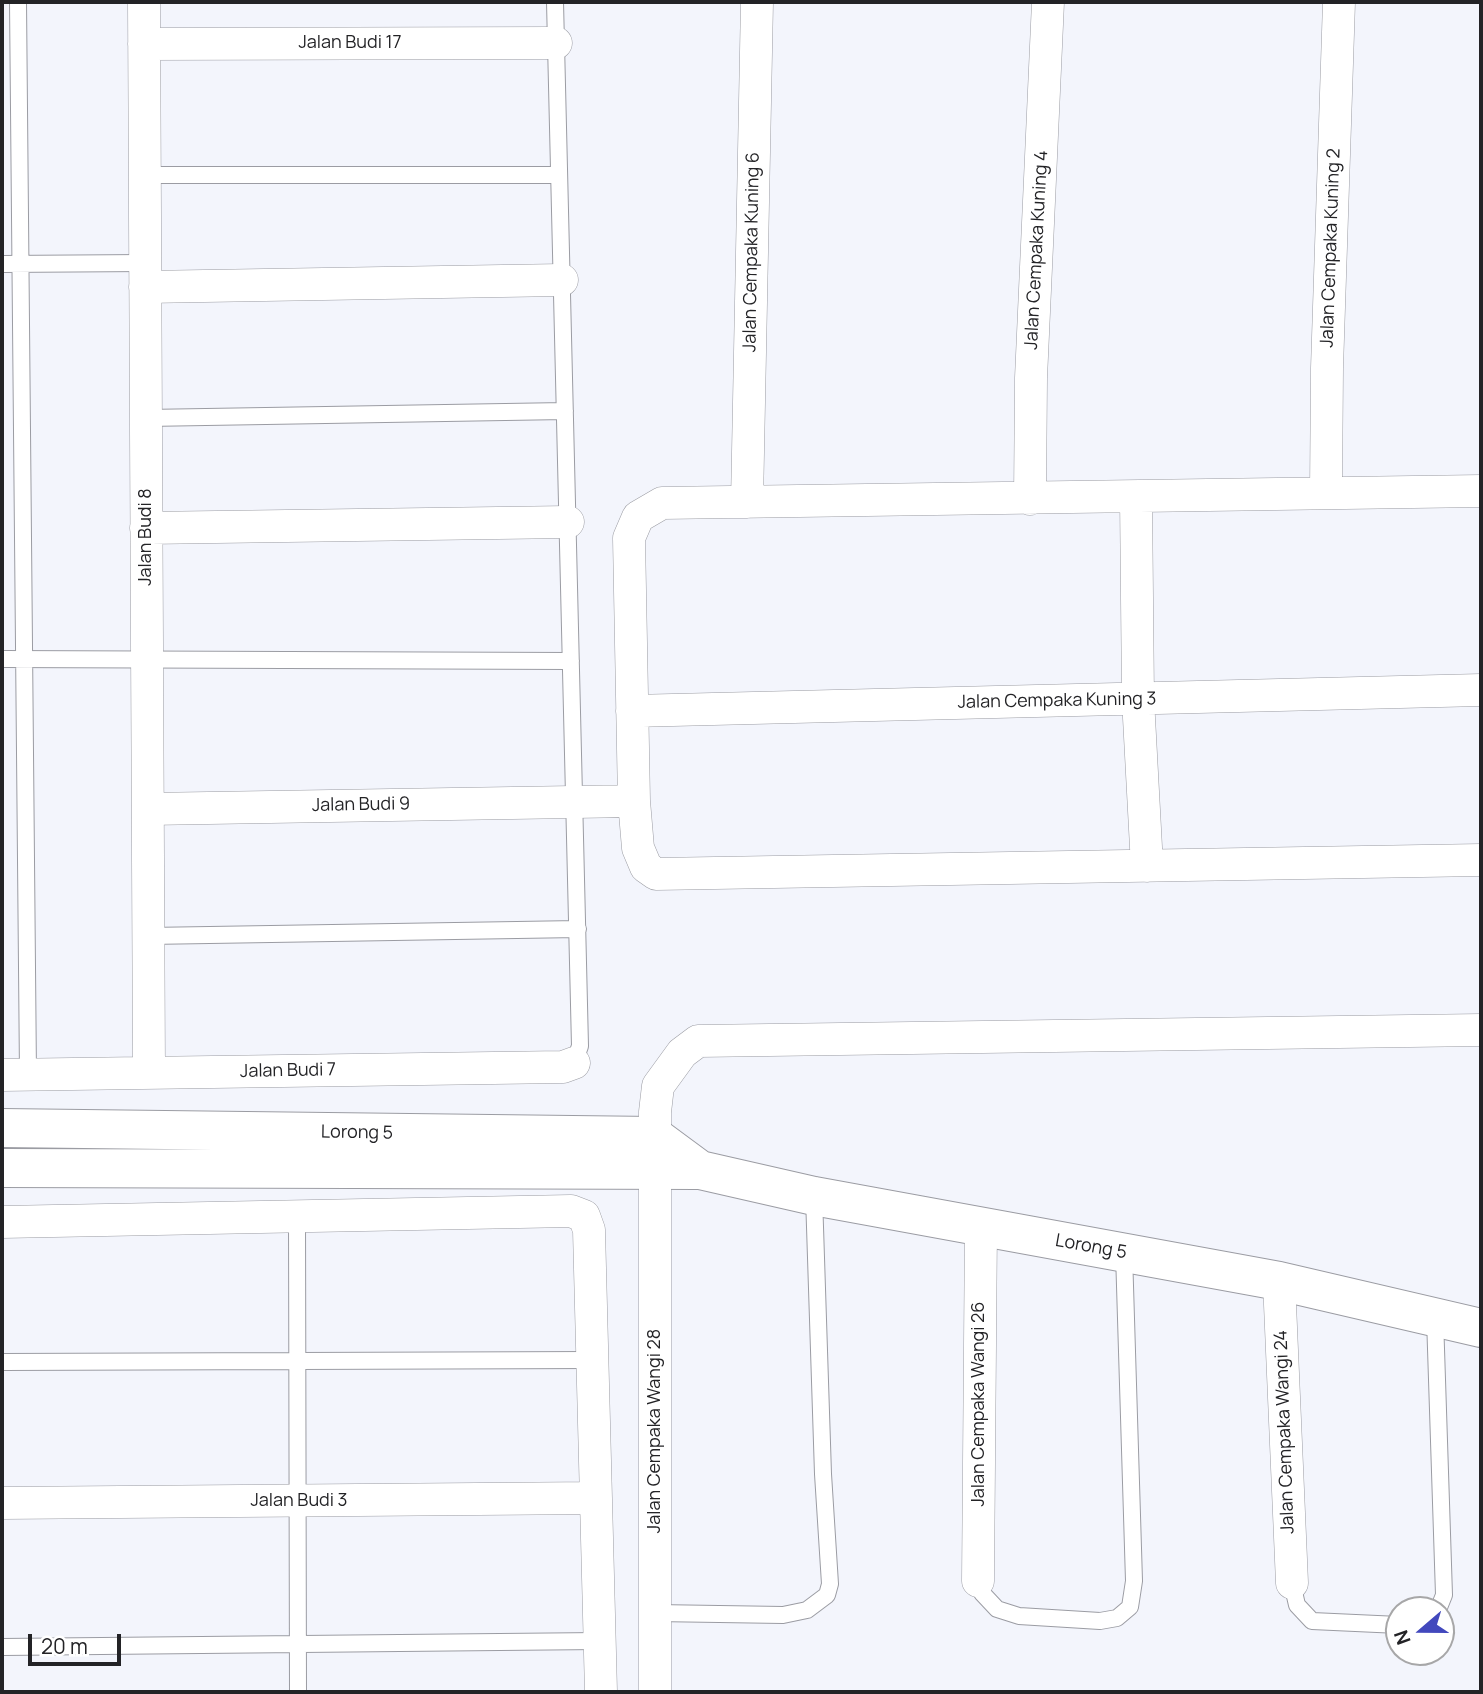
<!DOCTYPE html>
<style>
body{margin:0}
#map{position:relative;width:1483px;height:1694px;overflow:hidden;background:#f3f5fc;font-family:Manrope,sans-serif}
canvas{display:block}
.frame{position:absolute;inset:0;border:4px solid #232326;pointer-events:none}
.north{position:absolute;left:1385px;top:1596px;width:70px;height:70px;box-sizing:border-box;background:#fff;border:2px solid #a7a7a8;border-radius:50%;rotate:250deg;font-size:19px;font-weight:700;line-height:28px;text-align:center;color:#232326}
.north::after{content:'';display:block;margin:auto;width:24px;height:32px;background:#4248bd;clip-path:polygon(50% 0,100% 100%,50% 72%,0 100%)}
.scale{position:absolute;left:28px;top:1634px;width:93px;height:32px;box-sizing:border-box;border:4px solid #232326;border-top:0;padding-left:9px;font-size:21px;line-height:24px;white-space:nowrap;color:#232326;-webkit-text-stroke:5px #fff;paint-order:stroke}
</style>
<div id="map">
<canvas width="1483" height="1694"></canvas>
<div class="frame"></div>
<div class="north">N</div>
<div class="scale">20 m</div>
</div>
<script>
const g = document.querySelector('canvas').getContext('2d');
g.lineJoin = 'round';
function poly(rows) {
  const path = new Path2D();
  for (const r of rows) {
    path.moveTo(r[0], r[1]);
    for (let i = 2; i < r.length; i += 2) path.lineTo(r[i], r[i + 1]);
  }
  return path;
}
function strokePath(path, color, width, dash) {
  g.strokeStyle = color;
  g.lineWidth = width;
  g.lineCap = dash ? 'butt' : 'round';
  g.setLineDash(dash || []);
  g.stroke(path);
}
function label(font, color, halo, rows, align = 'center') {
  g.font = font + ' Manrope,sans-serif';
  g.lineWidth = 7;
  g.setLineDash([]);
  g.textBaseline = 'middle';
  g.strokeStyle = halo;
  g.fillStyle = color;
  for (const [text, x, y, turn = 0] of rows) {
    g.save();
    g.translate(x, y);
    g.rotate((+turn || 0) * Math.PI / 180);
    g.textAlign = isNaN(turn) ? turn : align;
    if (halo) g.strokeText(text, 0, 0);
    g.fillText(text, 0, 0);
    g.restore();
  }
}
const lane = poly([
 [18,2,28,1074],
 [555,2,580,1046,574,1063],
 [144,175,559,175],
 [2,264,145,263],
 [146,418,565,411],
 [2,659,571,661],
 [148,936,578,929],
 [297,1216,298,1692],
 [1435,1318,1444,1595,1438,1610],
 [2,1362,592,1360],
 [978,1581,982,1593,997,1609,1019,1616,1100,1621,1117,1618,1130,1607,1134,1581,1124,1253],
 [1292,1583,1297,1605,1312,1621,1399,1625],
 [655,1613,783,1615,807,1610,827,1595,830,1584,823,1474,814,1196],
 [2,1647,599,1641]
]);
const street = poly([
 [144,2,149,1072],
 [144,44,556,43],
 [145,287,562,280],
 [1481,491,662,503,638,517,629,538,634,801,638,848,646,867,656,874,1481,860],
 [1326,493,1327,368,1339,2],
 [1136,497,1138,699,1147,866],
 [1030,499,1031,378,1048,2],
 [747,502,757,2],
 [146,528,568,522],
 [632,711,1481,690],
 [148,809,634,801],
 [2,1075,563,1067,574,1063],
 [2,1222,571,1211,584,1216,589,1230,601,1692],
 [1279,1281,1292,1583],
 [2,1503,596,1498],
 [978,1581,981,1226],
 [655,1692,655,1112,658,1086,682,1053,698,1041,1481,1030]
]);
const secondary = poly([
 [2,1128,654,1136,700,1170],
 [2,1168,700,1170,814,1196,1279,1281,1481,1328]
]);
strokePath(lane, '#9b9ca3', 18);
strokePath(street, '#9b9ca3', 33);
strokePath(secondary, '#9b9ca3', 40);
strokePath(lane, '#fff', 16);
strokePath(street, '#fff', 32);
strokePath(secondary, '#fff', 38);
label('18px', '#232326', '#fff', [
 ["Jalan Budi 17",350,43],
 ["Jalan Cempaka Kuning 2",1331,248,-88],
 ["Jalan Cempaka Kuning 4",1037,250,-87],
 ["Jalan Cempaka Kuning 6",752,252,-89],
 ["Jalan Budi 8",146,537,-90],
 ["Jalan Cempaka Kuning 3",1057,701,-1],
 ["Jalan Budi 9",361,805,-1],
 ["Jalan Budi 7",288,1071,-1],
 ["Lorong 5",357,1133,1],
 ["Lorong 5",1091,1247,10],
 ["Jalan Cempaka Wangi 26",979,1404,-90],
 ["Jalan Cempaka Wangi 28",655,1431,-90],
 ["Jalan Cempaka Wangi 24",1285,1432,-92],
 ["Jalan Budi 3",299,1501]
]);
</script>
